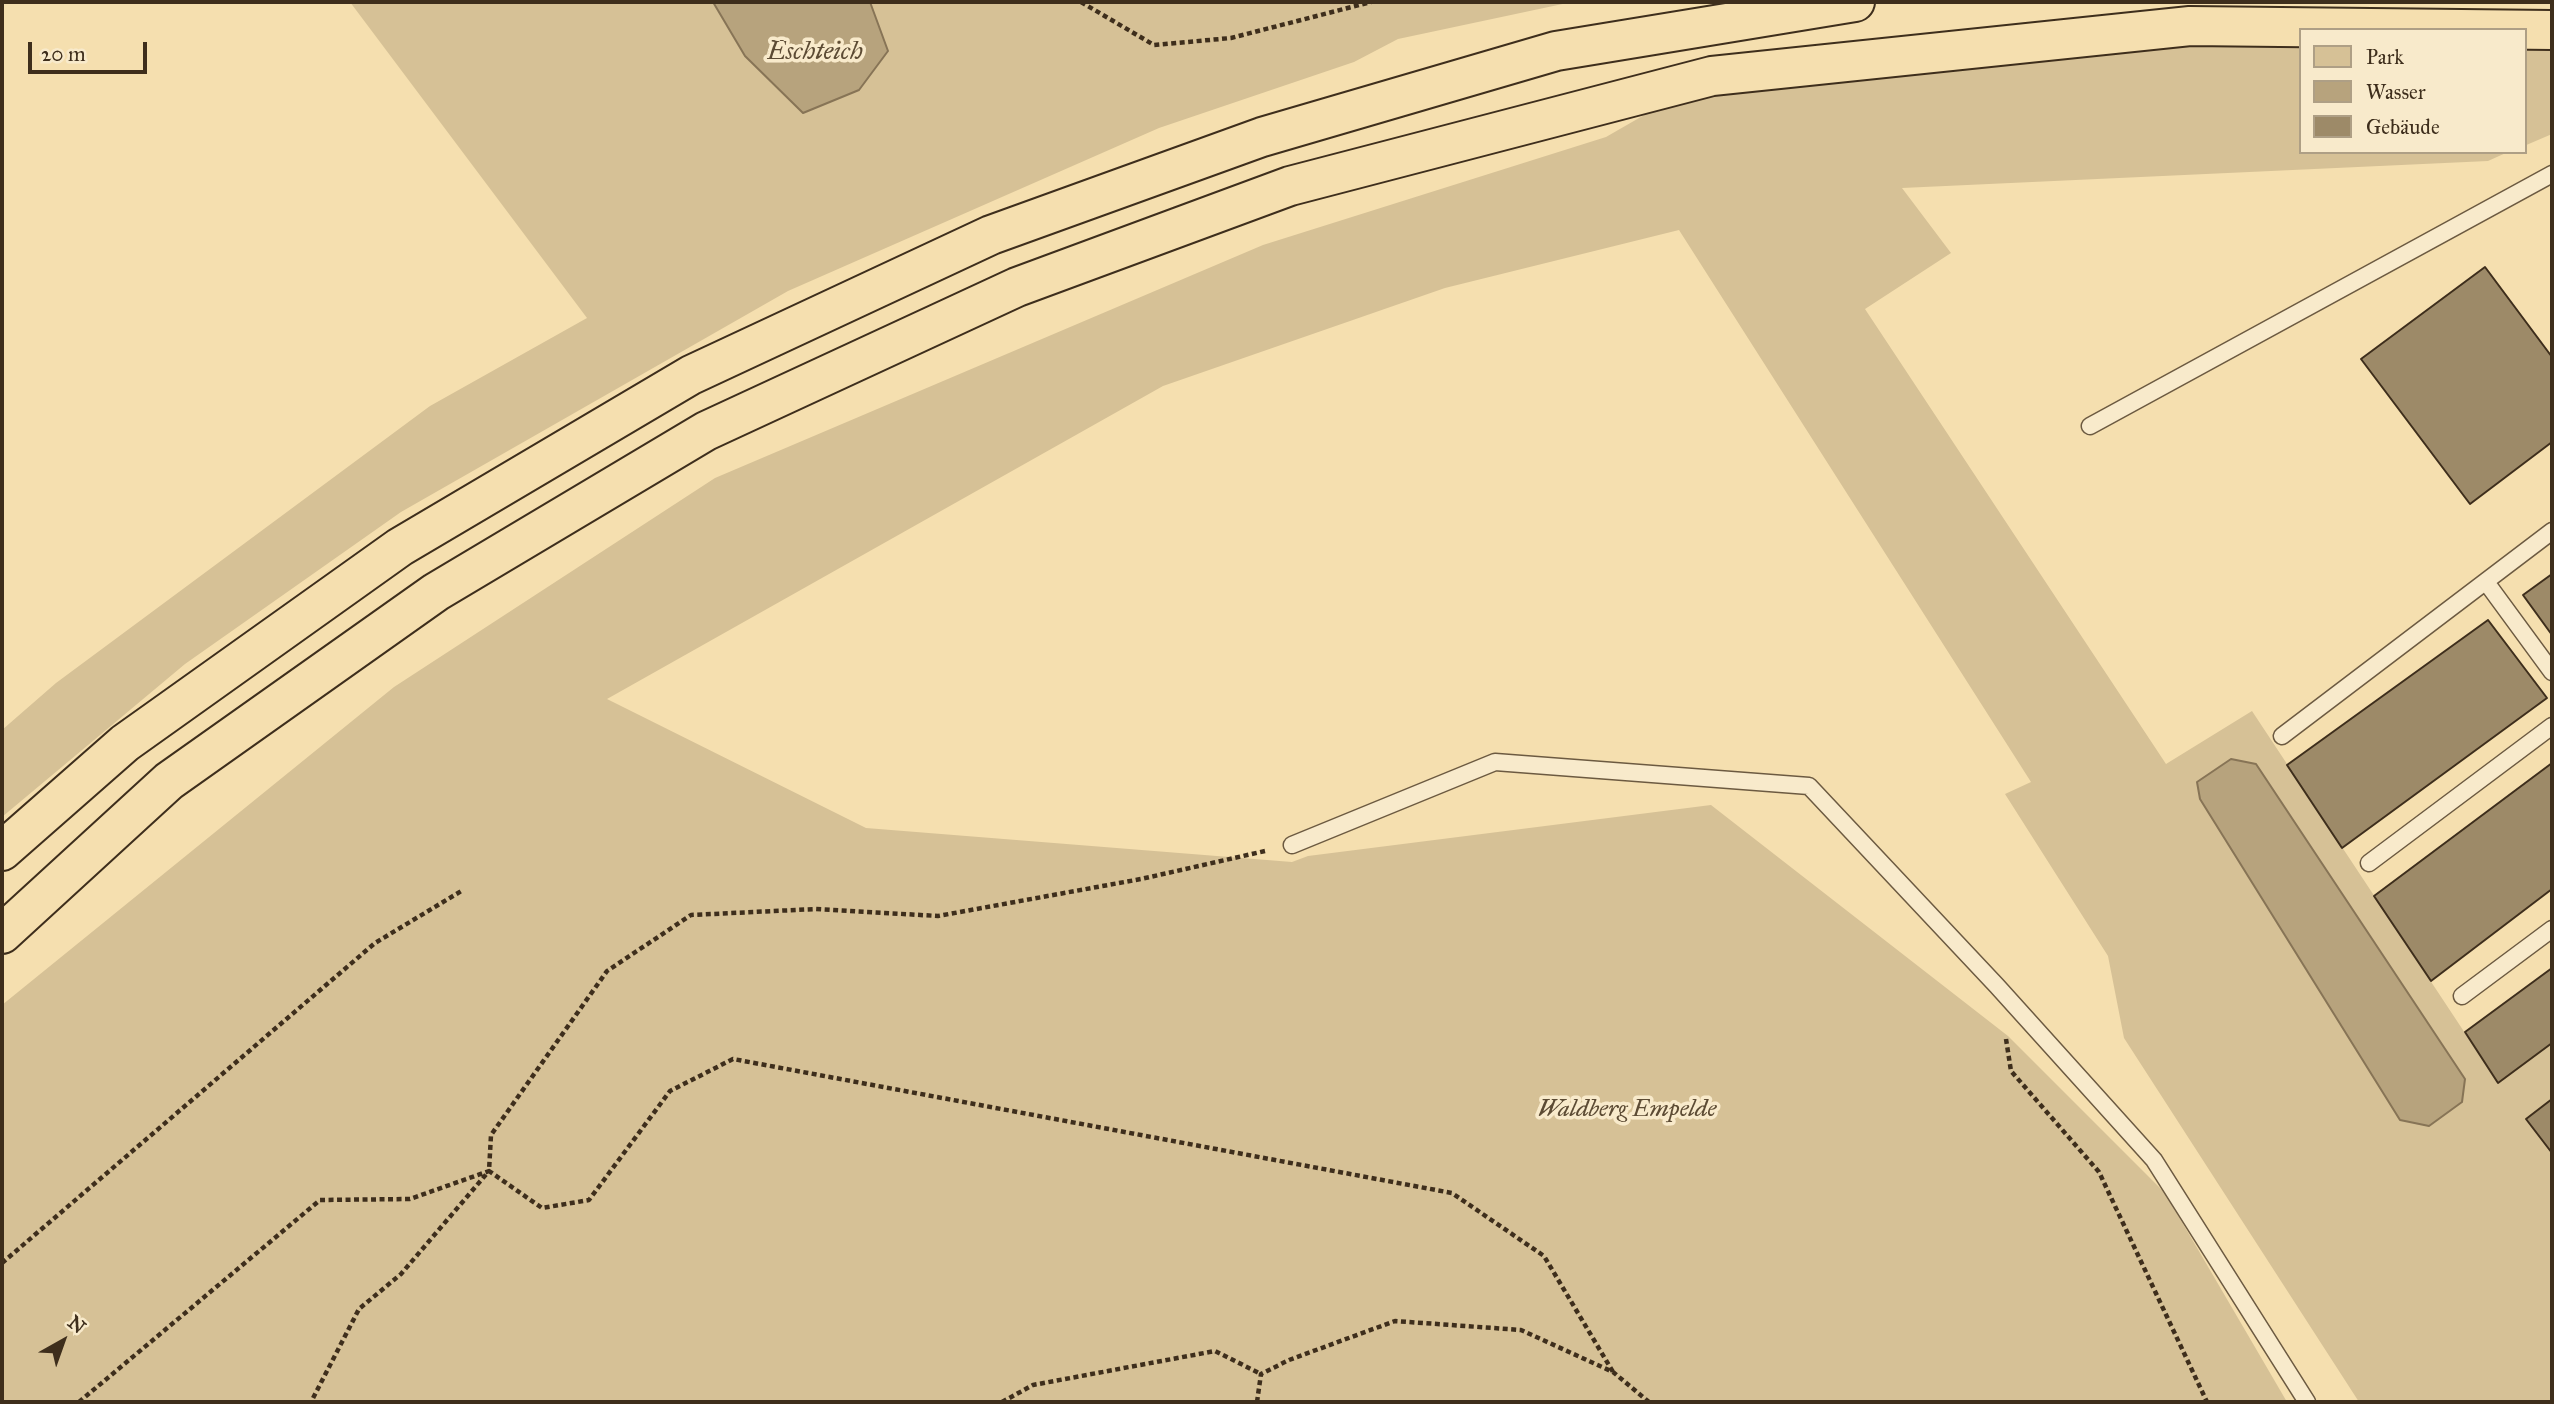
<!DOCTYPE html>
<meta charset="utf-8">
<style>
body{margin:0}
#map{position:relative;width:2554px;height:1404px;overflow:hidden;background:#f5dfaf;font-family:"IM FELL Great Primer",serif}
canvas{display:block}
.frame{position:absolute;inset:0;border:4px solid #3e2e1c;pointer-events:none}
.legend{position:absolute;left:2299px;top:28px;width:228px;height:126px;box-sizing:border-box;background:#f8eacb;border:2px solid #ae9f85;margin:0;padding:9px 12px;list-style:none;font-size:21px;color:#3e2e1c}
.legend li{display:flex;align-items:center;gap:14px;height:35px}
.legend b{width:35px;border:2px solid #ae9f85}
.north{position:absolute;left:28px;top:1306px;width:70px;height:70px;-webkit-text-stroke:5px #f8eacb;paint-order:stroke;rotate:40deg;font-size:19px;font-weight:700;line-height:28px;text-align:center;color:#3e2e1c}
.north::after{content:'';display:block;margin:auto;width:24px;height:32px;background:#3e2e1c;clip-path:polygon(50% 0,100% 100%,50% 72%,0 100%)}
.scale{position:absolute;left:28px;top:42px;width:119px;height:32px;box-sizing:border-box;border:4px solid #3e2e1c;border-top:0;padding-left:9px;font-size:21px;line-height:24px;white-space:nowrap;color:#3e2e1c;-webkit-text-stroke:5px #f8eacb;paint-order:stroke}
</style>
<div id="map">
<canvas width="2554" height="1404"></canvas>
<div class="frame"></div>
<ul class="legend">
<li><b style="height:19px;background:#d6c196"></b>Park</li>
<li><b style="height:19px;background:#b7a37d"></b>Wasser</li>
<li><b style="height:19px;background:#9d8a68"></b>Gebäude</li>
</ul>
<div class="north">N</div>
<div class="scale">20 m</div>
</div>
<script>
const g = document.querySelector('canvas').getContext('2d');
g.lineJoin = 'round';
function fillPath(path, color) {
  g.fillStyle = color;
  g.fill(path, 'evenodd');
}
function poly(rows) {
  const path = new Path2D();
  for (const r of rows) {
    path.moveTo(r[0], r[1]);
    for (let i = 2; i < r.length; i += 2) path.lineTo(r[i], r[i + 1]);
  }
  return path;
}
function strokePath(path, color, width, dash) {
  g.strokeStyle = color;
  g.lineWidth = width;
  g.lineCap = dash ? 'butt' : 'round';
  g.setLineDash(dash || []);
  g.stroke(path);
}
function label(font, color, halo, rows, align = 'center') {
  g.font = font + ' "IM FELL Great Primer",serif';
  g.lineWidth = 7;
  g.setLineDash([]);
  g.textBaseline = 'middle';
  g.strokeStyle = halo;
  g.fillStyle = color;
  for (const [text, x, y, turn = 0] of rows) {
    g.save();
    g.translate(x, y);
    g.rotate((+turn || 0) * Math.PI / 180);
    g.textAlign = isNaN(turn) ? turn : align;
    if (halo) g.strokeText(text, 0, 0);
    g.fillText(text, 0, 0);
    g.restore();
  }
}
fillPath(poly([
 [350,2,713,2,745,56,888,52,870,2,1572,2,1398,39,1354,62,1159,128,788,291,401,512,185,664,2,817,2,730,56,683,430,406,587,318],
 [2190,26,2552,30,2552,134,2524,146,2524,30,2300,30,2300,152,2508,152,2488,161,1902,188,1951,253,1865,309,2166,764,2252,711,2498,1083,2552,1043,2552,1402,2359,1402,2124,1038,2108,956,2005,794,2031,782,1679,230,1445,288,1163,386,607,699,866,828,1292,862,1308,856,1711,805,2008,1036,2165,1193,2287,1402,2,1402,2,1005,394,687,715,478,1263,245,1606,137,1712,76]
]), '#d6c196');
const water = poly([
 [713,2,870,2,888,51,859,90,803,113,745,56,713,2],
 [2231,759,2256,764,2465,1079,2462,1102,2429,1126,2400,1120,2200,799,2197,782,2231,759]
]);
fillPath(water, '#b7a37d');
strokePath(water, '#877456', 2);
const building = poly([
 [2485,267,2552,357,2552,442,2470,504,2361,359,2485,267],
 [2552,574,2552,635,2523,595,2552,574],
 [2488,620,2547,698,2342,848,2287,765,2488,620],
 [2552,763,2552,889,2431,981,2374,896,2552,763],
 [2552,968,2552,1043,2498,1083,2465,1032,2552,968],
 [2552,1099,2552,1153,2526,1119,2552,1099]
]);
fillPath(building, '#9d8a68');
strokePath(building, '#3e2e1c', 2);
const service = poly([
 [2090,426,2552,174],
 [2486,582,2552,672],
 [2282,736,2552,531],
 [1292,845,1495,762,1809,786,1997,986,2154,1160,2307,1402],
 [2369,863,2552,726],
 [2462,996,2552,929]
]);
const trunk = poly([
 [2,851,125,743,400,547,691,375,991,235,1262,137,1556,51,1855,2],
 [2,934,169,781,436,592,706,431,1017,287,1290,186,1712,76,2190,26,2552,30]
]);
strokePath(service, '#6c5a41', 19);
strokePath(trunk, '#3e2e1c', 42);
strokePath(poly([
 [1081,2,1154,45,1231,38,1371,2],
 [1265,851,1141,879,938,916,816,909,691,915,607,971,491,1135,489,1171,542,1208,589,1200,670,1091,733,1059,1452,1193,1544,1256,1613,1372],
 [2006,1039,2011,1071,2099,1172,2207,1402],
 [2,1263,375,943,463,890],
 [79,1402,320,1200,410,1199,489,1171,401,1274,359,1309,311,1402],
 [1002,1402,1033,1385,1215,1351,1261,1374],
 [1257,1402,1261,1374,1289,1360,1395,1321,1521,1330,1613,1372,1649,1402]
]), '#3e2e1c', 4.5, [5, 3.5]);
strokePath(service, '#f8eacb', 16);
strokePath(trunk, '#f5dfaf', 38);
label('italic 24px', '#5c4b34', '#f8eacb', [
 ["Waldberg Empelde",1627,1110]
]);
label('italic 26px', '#5c4b34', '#f8eacb', [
 ["Eschteich",815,53]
]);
</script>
